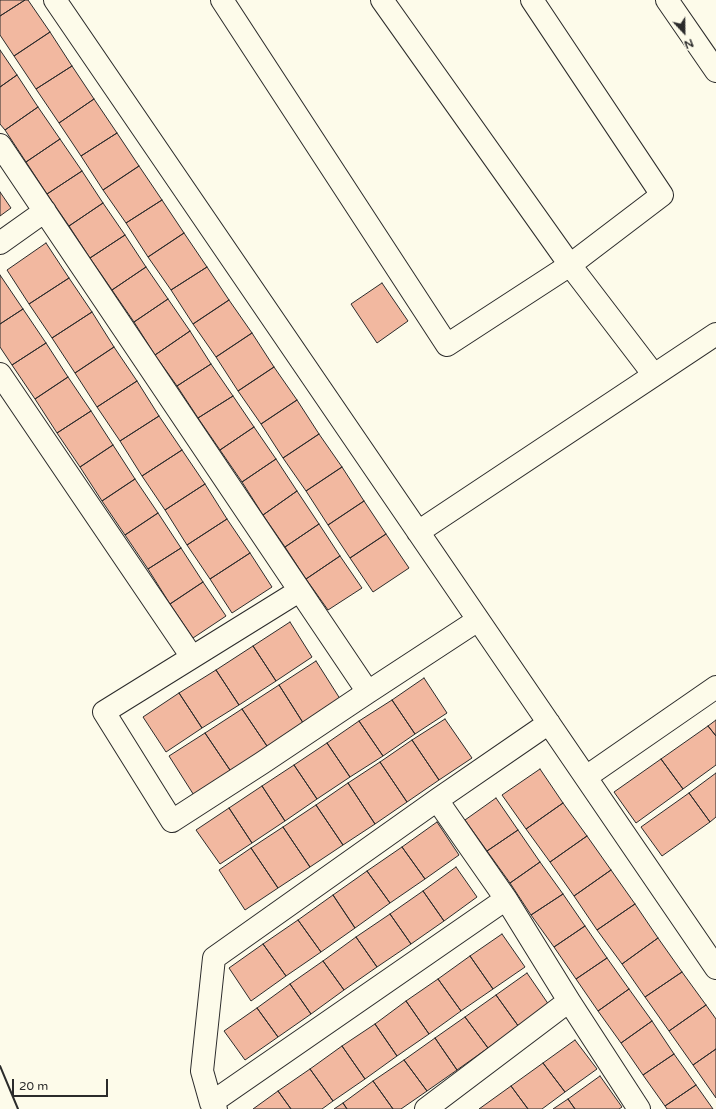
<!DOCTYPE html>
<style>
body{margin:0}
#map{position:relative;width:716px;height:1109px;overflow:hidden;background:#fdfbea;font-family:"Varela Round",sans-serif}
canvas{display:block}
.north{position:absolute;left:664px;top:12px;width:40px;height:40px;-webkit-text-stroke:3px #fdfbea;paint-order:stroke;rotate:158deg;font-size:11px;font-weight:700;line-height:16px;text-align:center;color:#2b2b2b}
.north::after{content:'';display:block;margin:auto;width:14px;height:18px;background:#2b2b2b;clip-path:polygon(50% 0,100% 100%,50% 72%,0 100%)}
.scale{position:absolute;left:12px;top:1079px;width:96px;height:18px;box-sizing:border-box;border:2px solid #2b2b2b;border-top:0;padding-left:5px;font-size:12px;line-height:14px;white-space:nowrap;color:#2b2b2b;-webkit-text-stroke:3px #fdfbea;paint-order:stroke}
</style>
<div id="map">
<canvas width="716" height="1109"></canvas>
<div class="north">N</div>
<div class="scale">20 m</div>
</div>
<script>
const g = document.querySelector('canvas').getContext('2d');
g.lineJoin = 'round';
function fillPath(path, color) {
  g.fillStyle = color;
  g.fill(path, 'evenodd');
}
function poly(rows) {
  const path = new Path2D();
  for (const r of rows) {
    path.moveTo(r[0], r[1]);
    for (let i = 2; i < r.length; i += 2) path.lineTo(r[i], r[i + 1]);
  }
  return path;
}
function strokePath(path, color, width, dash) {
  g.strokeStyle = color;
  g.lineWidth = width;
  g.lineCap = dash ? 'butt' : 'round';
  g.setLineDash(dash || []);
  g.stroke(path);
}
const building = poly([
 [0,0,25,0,0,16,0,0],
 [25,0,28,0,50,32,14,56,0,35,0,16,25,0],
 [50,32,72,66,36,89,14,56,50,32],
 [0,50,17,75,0,87,0,50],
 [72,66,94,99,59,123,36,89,72,66],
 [17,75,38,107,5,130,0,124,0,87,17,75],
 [94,99,117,133,81,156,59,123,94,99],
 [38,107,60,139,26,162,5,130,38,107],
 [117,133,139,166,103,190,81,156,117,133],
 [60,139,82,171,47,194,26,162,60,139],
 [139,166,162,200,126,223,103,190,139,166],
 [82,171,103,203,69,226,47,194,82,171],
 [0,192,11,208,0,216,0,192],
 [162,200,184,233,148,257,126,223,162,200],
 [103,203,125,235,90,258,69,226,103,203],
 [184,233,207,267,171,290,148,257,184,233],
 [125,235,146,267,112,290,90,258,125,235],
 [46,243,69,278,29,304,7,270,46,243],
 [146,267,168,299,134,322,112,290,146,267],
 [207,267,229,300,193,324,171,290,207,267],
 [0,275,23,309,0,324,0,275],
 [69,278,92,312,52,338,29,304,69,278],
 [382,283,408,321,377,343,351,304,382,283],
 [168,299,190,331,155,355,134,322,168,299],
 [229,300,252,333,216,357,193,324,229,300],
 [23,309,46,343,12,365,0,347,0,324,23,309],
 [92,312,114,347,75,373,52,338,92,312],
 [190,331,211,364,177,386,155,355,190,331],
 [252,333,274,367,238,391,216,357,252,333],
 [46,343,68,377,35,399,12,365,46,343],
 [114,347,137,381,97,407,75,373,114,347],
 [211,364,233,396,198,418,177,386,211,364],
 [274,367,297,400,261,424,238,391,274,367],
 [68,377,91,411,57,433,35,399,68,377],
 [137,381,159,416,120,441,97,407,137,381],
 [233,396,254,427,220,450,198,418,233,396],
 [297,400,319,434,283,458,261,424,297,400],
 [91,411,113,445,80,467,57,433,91,411],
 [159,416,182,450,142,476,120,441,159,416],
 [254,427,276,459,242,482,220,450,254,427],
 [319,434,342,467,306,491,283,458,319,434],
 [113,445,135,479,102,501,80,467,113,445],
 [182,450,205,484,165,510,142,476,182,450],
 [276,459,297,491,263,515,242,482,276,459],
 [342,467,364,501,328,525,306,491,342,467],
 [135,479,158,513,125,535,102,501,135,479],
 [205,484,227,519,187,545,165,510,205,484],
 [297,491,319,524,285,547,263,515,297,491],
 [364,501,386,534,350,558,328,525,364,501],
 [158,513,181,548,148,569,125,535,158,513],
 [227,519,250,553,210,579,187,545,227,519],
 [319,524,340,556,306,579,285,547,319,524],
 [386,534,409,568,373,592,350,558,386,534],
 [181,548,203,582,170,604,148,569,181,548],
 [250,553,272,587,232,613,210,579,250,553],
 [340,556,362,588,328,610,306,579,340,556],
 [203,582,226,616,193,638,170,604,203,582],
 [290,622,312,657,276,681,253,646,290,622],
 [253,646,276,681,239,705,216,670,253,646],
 [316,661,344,705,307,729,279,685,316,661],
 [216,670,239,705,202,728,179,693,216,670],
 [424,678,447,713,415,734,392,700,424,678],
 [279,685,307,729,271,752,242,709,279,685],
 [179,693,202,728,166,752,143,717,179,693],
 [392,700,415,734,383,756,359,721,392,700],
 [242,709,271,752,234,776,205,733,242,709],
 [445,719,472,758,439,780,412,740,445,719],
 [716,720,716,736,708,726,716,720],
 [359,721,383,756,350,777,327,743,359,721],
 [708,726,716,736,716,765,683,789,661,759,708,726],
 [205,733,234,776,197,800,169,756,205,733],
 [412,740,439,780,407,802,380,762,412,740],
 [327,743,350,777,317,799,294,765,327,743],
 [661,759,683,789,636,823,614,792,661,759],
 [380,762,407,802,375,824,348,783,380,762],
 [294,765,317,799,285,821,262,786,294,765],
 [540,769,563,803,526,829,502,795,540,769],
 [716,773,716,817,710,822,689,793,716,773],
 [348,783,375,824,343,845,316,805,348,783],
 [262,786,285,821,252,843,229,808,262,786],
 [689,793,710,822,662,856,641,827,689,793],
 [496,798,518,830,487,851,465,820,496,798],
 [563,803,587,836,550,862,526,829,563,803],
 [316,805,343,845,310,867,283,827,316,805],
 [229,808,252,843,220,864,196,830,229,808],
 [437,822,459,855,425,879,402,847,437,822],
 [283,827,310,867,278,888,251,848,283,827],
 [518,830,540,862,510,883,487,851,518,830],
 [587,836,611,870,574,896,550,862,587,836],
 [402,847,425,879,390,903,367,871,402,847],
 [251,848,278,888,245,910,219,870,251,848],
 [540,862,563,894,531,915,510,883,540,862],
 [456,867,477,897,444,921,423,891,456,867],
 [611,870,635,904,597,930,574,896,611,870],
 [367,871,390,903,355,928,333,895,367,871],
 [423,891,444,921,411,944,390,914,423,891],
 [563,894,585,926,554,947,531,915,563,894],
 [333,895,355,928,321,952,298,920,333,895],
 [635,904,658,938,622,964,597,930,635,904],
 [390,914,411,944,377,967,356,937,390,914],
 [298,920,321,952,286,976,263,944,298,920],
 [585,926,607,958,576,979,554,947,585,926],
 [502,934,525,967,493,989,470,956,502,934],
 [356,937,377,967,344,990,323,961,356,937],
 [658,938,682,972,645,997,622,964,658,938],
 [263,944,286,976,251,1001,229,968,263,944],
 [470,956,493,989,461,1011,438,979,470,956],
 [607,958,629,989,598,1011,576,979,607,958],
 [323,961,344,990,311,1014,290,984,323,961],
 [682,972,706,1005,669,1031,645,997,682,972],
 [527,973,549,1005,519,1027,496,995,527,973],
 [438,979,461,1011,429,1034,406,1001,438,979],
 [290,984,311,1014,278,1037,257,1008,290,984],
 [629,989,652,1021,621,1043,598,1011,629,989],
 [496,995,519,1027,488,1048,465,1017,496,995],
 [406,1001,429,1034,397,1056,375,1024,406,1001],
 [706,1005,716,1019,716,1049,693,1065,669,1031,706,1005],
 [257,1008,278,1037,245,1060,224,1031,257,1008],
 [465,1017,488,1048,457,1070,435,1038,465,1017],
 [652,1021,674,1054,643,1075,621,1043,652,1021],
 [375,1024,397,1056,365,1079,342,1046,375,1024],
 [435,1038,457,1070,427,1091,404,1060,435,1038],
 [575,1040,597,1069,565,1092,543,1063,575,1040],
 [342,1046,365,1079,333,1101,310,1069,342,1046],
 [716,1049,716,1098,693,1065,716,1049],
 [674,1054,696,1085,665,1106,643,1075,674,1054],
 [404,1060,427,1091,401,1109,393,1109,373,1081,404,1060],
 [543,1063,565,1092,542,1109,528,1109,511,1086,543,1063],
 [310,1069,333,1101,322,1109,291,1109,278,1091,310,1069],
 [600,1076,622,1107,619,1109,575,1109,568,1099,600,1076],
 [373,1081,393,1109,347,1109,343,1103,373,1081],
 [696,1085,713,1109,667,1109,665,1106,696,1085],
 [511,1086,528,1109,479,1109,511,1086],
 [278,1091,291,1109,253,1109,278,1091],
 [568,1099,575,1109,553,1109,568,1099],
 [343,1103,347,1109,334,1109,343,1103]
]);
fillPath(building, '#f2b8a0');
strokePath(building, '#2b2b2b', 1);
const street = poly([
 [55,0,716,968],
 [222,0,447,345,570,265,662,195,532,0],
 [382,0,570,265,654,375],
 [0,145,368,692],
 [0,243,45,211],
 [0,374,192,657],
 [418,532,716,334],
 [299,591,104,712,172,821,262,763,368,692,478,620],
 [586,777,716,687],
 [437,800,506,899,569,1001,639,1109],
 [211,1103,506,899],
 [216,1109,211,1103,202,1071,214,958,437,800,549,723],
 [426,1109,569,1001]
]);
const secondary = poly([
 [667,0,716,71]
]);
strokePath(street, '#2b2b2b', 24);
strokePath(secondary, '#2b2b2b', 24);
strokePath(street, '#fdfbea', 22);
strokePath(secondary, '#fdfbea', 22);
strokePath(poly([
 [0,1066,18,1109]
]), '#2b2b2b', 2);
</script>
